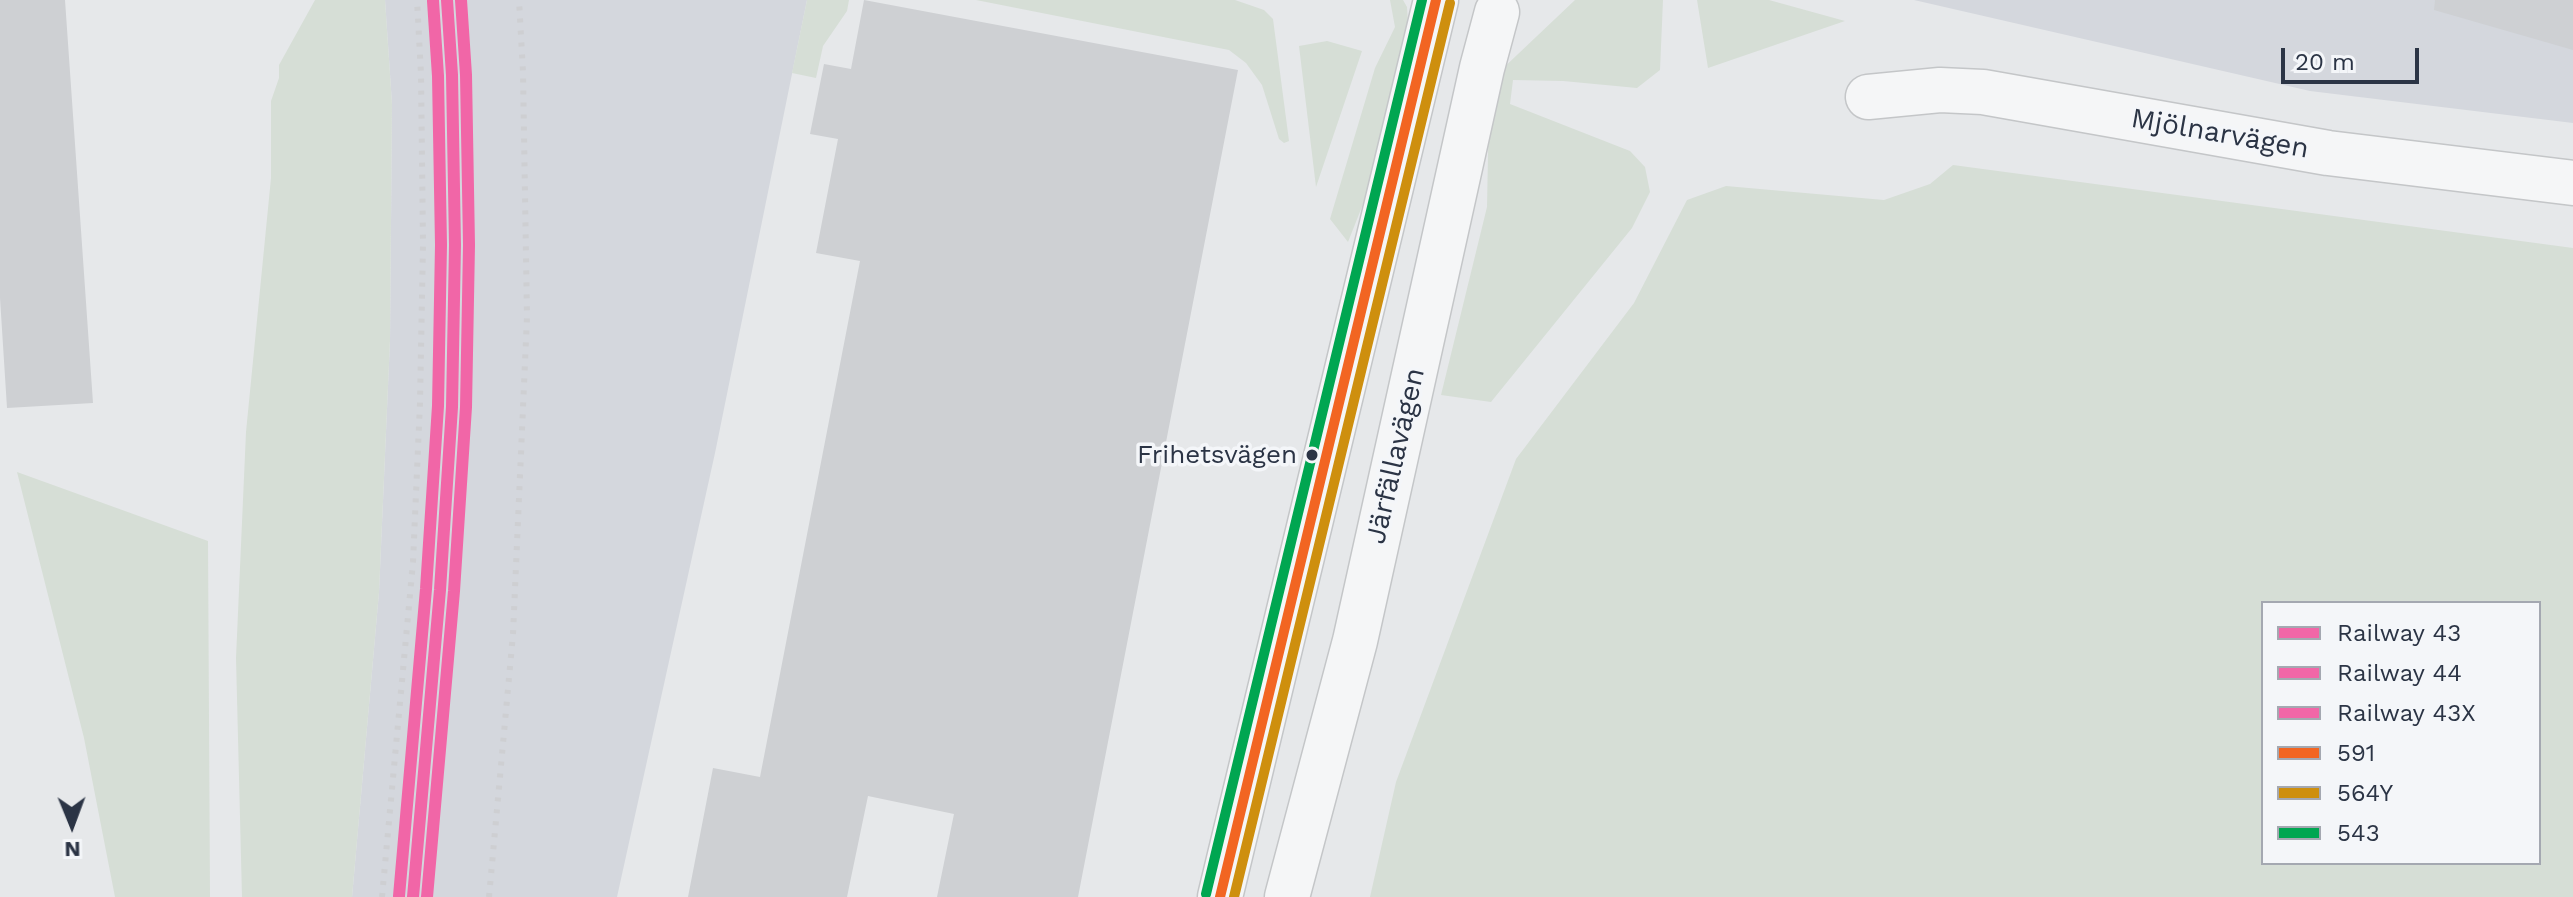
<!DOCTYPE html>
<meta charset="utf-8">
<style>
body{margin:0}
#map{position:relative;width:2573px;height:897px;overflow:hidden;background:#e6e8ea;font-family:"Work Sans",sans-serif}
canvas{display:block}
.legend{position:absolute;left:2261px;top:601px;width:280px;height:264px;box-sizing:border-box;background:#f4f6f9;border:2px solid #a4a8b1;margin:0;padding:10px 14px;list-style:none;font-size:24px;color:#2b3445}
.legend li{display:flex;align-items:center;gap:16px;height:40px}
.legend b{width:40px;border:2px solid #a4a8b1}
.north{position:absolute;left:32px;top:785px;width:80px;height:80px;-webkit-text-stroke:6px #f4f6f9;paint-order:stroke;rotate:179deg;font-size:22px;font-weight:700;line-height:32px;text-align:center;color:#2b3445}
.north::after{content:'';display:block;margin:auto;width:28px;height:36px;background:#2b3445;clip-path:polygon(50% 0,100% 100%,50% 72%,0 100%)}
.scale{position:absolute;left:2281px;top:48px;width:138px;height:36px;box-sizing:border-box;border:4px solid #2b3445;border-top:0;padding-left:10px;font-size:24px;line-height:28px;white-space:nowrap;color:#2b3445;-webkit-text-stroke:6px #f4f6f9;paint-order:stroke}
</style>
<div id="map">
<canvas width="2573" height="897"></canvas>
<ul class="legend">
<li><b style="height:10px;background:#f166a7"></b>Railway 43</li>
<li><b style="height:10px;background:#f166a7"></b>Railway 44</li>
<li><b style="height:10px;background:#f166a7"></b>Railway 43X</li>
<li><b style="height:10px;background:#f26522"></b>591</li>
<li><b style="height:10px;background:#ce8f0e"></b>564Y</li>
<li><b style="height:10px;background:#00a651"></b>543</li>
</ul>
<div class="north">N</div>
<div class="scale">20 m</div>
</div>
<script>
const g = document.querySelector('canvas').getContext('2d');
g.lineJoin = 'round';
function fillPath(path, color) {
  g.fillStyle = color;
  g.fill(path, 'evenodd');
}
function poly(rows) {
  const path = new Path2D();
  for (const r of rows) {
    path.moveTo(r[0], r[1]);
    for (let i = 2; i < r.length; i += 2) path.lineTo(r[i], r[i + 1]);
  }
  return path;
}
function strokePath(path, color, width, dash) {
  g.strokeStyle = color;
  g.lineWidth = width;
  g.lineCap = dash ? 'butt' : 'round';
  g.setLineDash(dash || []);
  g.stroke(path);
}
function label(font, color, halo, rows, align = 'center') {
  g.font = font + ' "Work Sans",sans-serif';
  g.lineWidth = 7;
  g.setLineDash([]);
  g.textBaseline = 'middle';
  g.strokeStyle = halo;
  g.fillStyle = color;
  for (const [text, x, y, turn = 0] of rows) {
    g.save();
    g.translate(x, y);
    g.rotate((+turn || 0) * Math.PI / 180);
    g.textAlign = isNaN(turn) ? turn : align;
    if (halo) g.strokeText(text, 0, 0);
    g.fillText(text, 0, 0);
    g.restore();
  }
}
fillPath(poly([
 [385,0,807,0,715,453,617,897,352,897,379,592,390,340,392,104],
 [1914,0,2573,0,2573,123,2310,91]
]), '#d4d7dd');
fillPath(poly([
 [315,0,385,0,392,104,390,340,379,592,352,897,242,897,236,658,246,432,271,178,271,101,279,78,279,65],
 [807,0,849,0,847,11,823,46,816,78,792,73],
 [976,0,1235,0,1264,10,1273,19,1289,141,1284,143,1279,139,1262,85,1246,63,1229,50],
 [1390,0,1403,0,1407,7,1410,58,1401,108,1348,242,1330,219,1375,68,1395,27],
 [1575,0,1663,0,1660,70,1637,88,1563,81,1513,80,1510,104,1630,151,1645,167,1650,192,1632,228,1491,402,1441,395,1487,207,1489,103,1498,73],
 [1697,0,1769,0,1845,21,1708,68],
 [1327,41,1362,51,1316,187,1299,46],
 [1953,165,2573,248,2573,897,1370,897,1396,782,1516,459,1634,303,1687,200,1726,186,1884,200,1930,184],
 [2263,603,2539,603,2539,863,2263,863],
 [17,472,208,541,210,897,115,897,84,738]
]), '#d6ded6');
fillPath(poly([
 [0,0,65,0,93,403,7,408,0,298],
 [864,0,1238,70,1078,897,937,897,954,814,868,796,847,897,688,897,713,768,760,777,860,261,816,253,838,139,810,134,824,64,851,69],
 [2435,0,2573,0,2573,50,2434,10]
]), '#ced0d3');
const minor = poly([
 [1868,97,1940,90,1983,92,2328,153,2573,183],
 [1220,897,1436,0],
 [1287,897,1355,641,1482,68,1497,12]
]);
strokePath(minor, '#c4c6c8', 47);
strokePath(minor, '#f5f6f7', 44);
strokePath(poly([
 [382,897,413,562,420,403,423,244,421,74,417,0],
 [489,897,513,634,527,317,523,72,519,0]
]), '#cecfd2', 6, [4, 8]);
strokePath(poly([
 [1220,897,1436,0]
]), '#f26522', 10);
strokePath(poly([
 [1234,897,1450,3]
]), '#ce8f0e', 10);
strokePath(poly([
 [1206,894,1422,0]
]), '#00a651', 10);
strokePath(poly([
 [413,897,440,590,452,407,455,245,452,75,447,0]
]), '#f166a7', 12);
strokePath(poly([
 [427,897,454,591,466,407,469,245,466,75,461,0]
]), '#f166a7', 12);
strokePath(poly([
 [399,896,426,589,438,406,441,245,438,76,433,1]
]), '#f166a7', 12);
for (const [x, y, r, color] of [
 [1312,455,7,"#2b3445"]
]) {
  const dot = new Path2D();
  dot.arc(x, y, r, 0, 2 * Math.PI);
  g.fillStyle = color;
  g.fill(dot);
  strokePath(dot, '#f4f6f9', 3);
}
label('26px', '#2b3445', '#f4f6f9', [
 ["Frihetsvägen",1297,455]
], 'right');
label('28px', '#2b3445', '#f4f6f9', [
 ["Mjölnarvägen",2220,134,10],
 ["Järfällavägen",1396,456,-77]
]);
</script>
